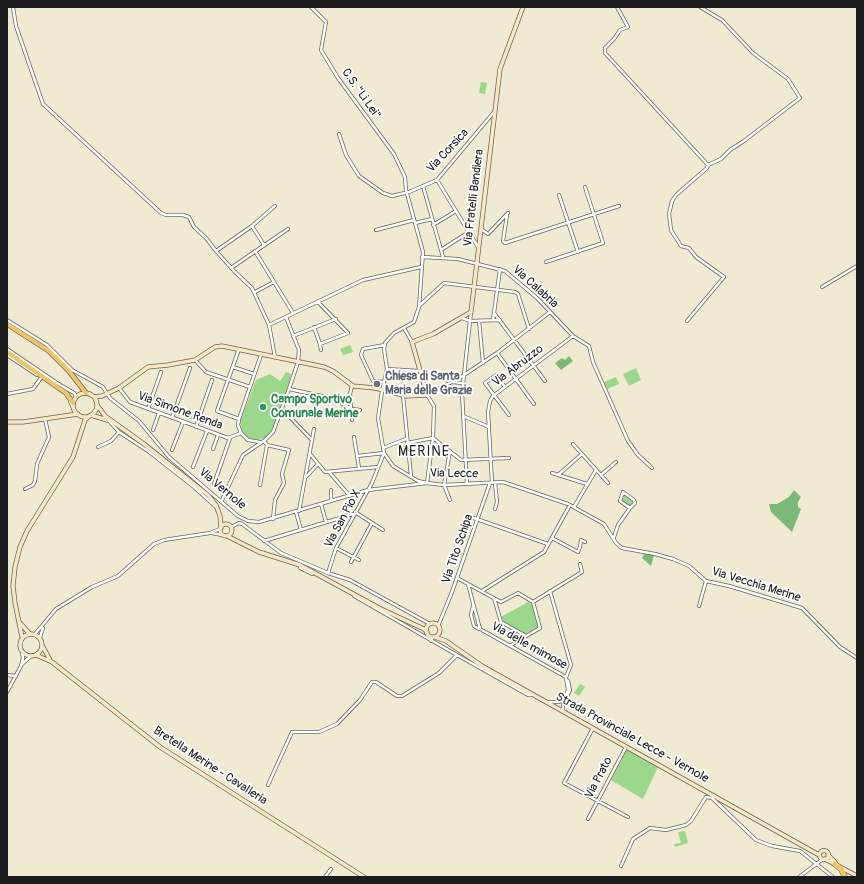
<!DOCTYPE html>
<style>
body{margin:0}
#map{position:relative;width:864px;height:884px;overflow:hidden;background:#f0ead2;font-family:Pangolin,sans-serif}
canvas{display:block}
.frame{position:absolute;inset:0;border:8px solid #1c1c1c;pointer-events:none}
</style>
<div id="map">
<canvas width="864" height="884"></canvas>
<div class="frame"></div>
</div>
<script>
const g = document.querySelector('canvas').getContext('2d');
g.lineJoin = 'round';
function fillPath(path, color) {
  g.fillStyle = color;
  g.fill(path, 'evenodd');
}
function poly(rows) {
  const path = new Path2D();
  for (const r of rows) {
    if (r.length === 3) {
      path.moveTo(r[0] + r[2], r[1]);
      path.arc(r[0], r[1], r[2], 0, 2 * Math.PI);
      continue;
    }
    path.moveTo(r[0], r[1]);
    for (let i = 2; i < r.length; i += 2) path.lineTo(r[i], r[i + 1]);
  }
  return path;
}
function strokePath(path, color, width, dash) {
  g.strokeStyle = color;
  g.lineWidth = width;
  g.lineCap = dash ? 'butt' : 'round';
  g.setLineDash(dash || []);
  g.stroke(path);
}
function label(font, color, halo, rows, align = 'center') {
  g.font = font + ' Pangolin,sans-serif';
  g.lineWidth = 3.5;
  g.setLineDash([]);
  g.textBaseline = 'middle';
  g.strokeStyle = halo;
  g.fillStyle = color;
  for (const [text, x, y, turn = 0] of rows) {
    g.save();
    g.translate(x, y);
    g.rotate((+turn || 0) * Math.PI / 180);
    g.textAlign = isNaN(turn) ? turn : align;
    if (halo) g.strokeText(text, 0, 0);
    g.fillText(text, 0, 0);
    g.restore();
  }
}
fillPath(poly([
 [481,82,487,83,485,94,479,93],
 [350,345,353,352,343,355,340,349],
 [636,368,641,380,629,386,623,374],
 [286,372,291,374,288,388,271,433,265,438,258,440,248,438,243,433,240,422,256,380,270,374,280,381],
 [616,377,619,384,607,389,604,382],
 [182,409,194,413,192,420,179,415],
 [625,494,633,502,631,506,622,501],
 [528,602,532,604,538,627,525,634,503,621,501,617],
 [580,684,585,687,579,696,574,693],
 [627,749,658,767,643,799,611,780],
 [685,831,688,843,675,847,674,844,681,843,678,832]
]), '#9bd88c');
fillPath(poly([
 [569,356,573,361,561,370,555,363,562,358,565,360],
 [794,490,801,497,798,502,798,507,801,509,792,532,771,512,769,504,777,504,784,500,789,497],
 [644,554,654,555,651,566,642,558]
]), '#7cb878');
const street = poly([
 [13,7,16,26,43,104,161,213,166,215,183,215,189,217,194,227,206,238,216,251],
 [311,7,326,22,321,50,338,78,394,154,405,177,406,190,423,252,419,307,414,322,394,333,385,343,384,349,387,369,419,371],
 [617,7,628,27,620,30,614,39,605,48,605,53,708,165,707,168,676,195,672,201,669,214,671,230,681,246,689,248,696,257,724,277,687,321],
 [700,7,722,20,753,53,788,79,800,98,744,141,730,150,721,159,708,165],
 [339,134,346,155,359,176,383,193,392,196,409,192,437,180,494,112],
 [437,180,478,247],
 [423,186,443,257],
 [559,195,578,252],
 [507,215,503,241,505,243,619,206],
 [415,223,432,219],
 [433,225,456,211],
 [252,226,264,245],
 [481,229,488,234,508,213],
 [376,230,414,220],
 [441,250,469,232],
 [255,251,293,313],
 [422,257,458,259,505,271,537,298,573,336,589,346,593,362,628,441,638,455,652,468],
 [546,262,603,243,585,187],
 [231,268,288,229],
 [822,287,857,266],
 [255,292,274,282],
 [318,302,348,333,320,344,321,350],
 [419,306,444,283,515,292,518,294,529,329],
 [494,313,545,381],
 [462,318,470,321,500,320],
 [7,320,47,345,72,370,103,387,110,398,139,421,169,457,238,516,248,521,259,522,368,490,427,483,433,438,434,406,427,395,461,377,497,353,550,312],
 [493,320,500,269],
 [479,321,483,363],
 [269,325,252,288,235,272,216,251,252,226,275,206],
 [314,327,320,344],
 [404,328,412,342],
 [293,336,336,319],
 [7,349,57,383,74,393,76,396],
 [239,349,217,411,239,419],
 [497,353,534,404],
 [7,355,37,375],
 [275,357,269,325,363,280,421,267],
 [195,360,206,372,250,387],
 [233,367,254,374],
 [387,369,382,391,378,418,384,453,393,466,418,481,427,483,444,485,503,482,568,504,604,524,616,543,622,548,655,554,673,559,689,566,706,581,729,586,802,608,840,647,857,658],
 [384,382,373,381,361,355,363,349,385,345],
 [452,382,462,383],
 [352,386,350,394,352,420],
 [505,387,496,375,485,383,509,415],
 [119,388,130,402,228,438,241,433],
 [289,389,331,398,352,409,360,410],
 [7,394,33,389,41,378],
 [403,395,411,476],
 [70,401,73,408],
 [148,409,161,372],
 [282,409,312,440],
 [463,416,489,427],
 [172,418,190,368],
 [109,421,119,432,148,451,194,487,216,507],
 [196,427,212,380],
 [153,430,159,413],
 [354,437,359,468],
 [260,442,248,440,241,433,238,425,239,419,261,355],
 [407,443,433,438,461,460,509,458],
 [573,444,608,483],
 [267,445,289,450,282,474,284,483,275,500,273,519],
 [98,447,111,441,119,432],
 [383,448,406,439],
 [213,449,218,435],
 [172,450,183,422],
 [310,454,325,472,378,467],
 [193,467,207,431],
 [329,472,350,496],
 [552,473,587,484],
 [558,475,582,454],
 [601,475,616,462],
 [306,477,318,464],
 [492,483,488,412,490,401,493,396,573,336],
 [495,483,497,502,495,509],
 [214,484,230,438],
 [467,484,462,393,471,312],
 [260,485,267,445,264,441],
 [25,489,33,485,35,481,37,464,49,437,45,419],
 [331,490,331,501],
 [222,500,243,455,265,440,273,432,289,389,298,362,299,350,286,317],
 [450,500,444,485,450,451],
 [321,504,326,522],
 [574,507,596,470],
 [299,511,314,429],
 [296,512,301,530],
 [355,512,383,530],
 [468,516,548,544],
 [231,527,239,523,242,524,281,553,328,573,336,548,372,483,384,453,357,456],
 [212,533,222,535],
 [614,537,618,525,630,508,620,501,623,492,634,500,635,503,630,508],
 [552,538,578,552,580,547,581,540,585,542],
 [264,541,353,514],
 [336,548,359,560],
 [351,562,372,523],
 [300,568,312,574],
 [328,573,350,580,430,624],
 [457,578,501,602,518,593,533,602,540,628,511,645],
 [468,584,480,629,566,677],
 [482,591,544,552,570,505],
 [550,591,571,665,566,677],
 [354,596,457,655],
 [494,598,501,622,526,636],
 [533,602,582,572,580,564],
 [473,606,471,615,474,626,479,629],
 [699,606,706,581],
 [438,626,452,592,490,483],
 [35,634,56,609,92,587,118,576,154,544,164,540,210,533,220,529],
 [40,637,43,628],
 [431,641,433,637],
 [22,664,31,656],
 [7,675,16,676],
 [7,692,21,666,23,658,22,652],
 [547,702,559,702,565,698,568,690,566,677],
 [563,711,563,704,570,690,568,681],
 [593,728,564,783,628,817],
 [268,785,292,732,319,732,337,724,360,700,372,682,376,682,397,696,402,696,439,673,457,655,528,695,532,695],
 [714,795,712,798,756,840,772,846,800,851,833,877],
 [588,819,626,747],
 [621,866,633,839,650,828,666,830,686,825,691,821,706,797,712,798],
 [325,877,331,869],
 [799,877,823,859]
]);
const secondary = poly([
 [85,405,12],
 [94,397,102,396,119,388,148,367,168,365,195,360,215,347,222,346,324,367,333,371,353,386,375,388,407,396,427,395,412,342,433,334,471,312,500,69,523,7],
 [97,405,105,416,144,444,208,495,216,505,220,516,221,528],
 [91,415,107,420],
 [7,422,23,422,78,414],
 [226,530,6],
 [227,536,259,552,300,565,381,609,424,629,427,632],
 [20,623,29,633],
 [433,630,7],
 [31,645,11],
 [22,637,15,603,13,586,15,567,20,547,27,531,73,457,85,420,89,416],
 [435,637,446,641,482,666,819,855],
 [43,647,50,660],
 [36,655,52,662,160,747,364,877],
 [824,855,4.5],
 [828,855,835,862],
 [825,859,857,876]
]);
const primary = poly([
 [7,324,49,351,69,371,86,393],
 [7,352,66,393,73,403]
]);
const highway = poly([
 [835,864,841,869,845,877]
]);
strokePath(street, '#66645c', 4);
strokePath(secondary, '#66645c', 5);
strokePath(primary, '#66645c', 5.5);
strokePath(highway, '#66645c', 6);
strokePath(street, '#fff', 2.5);
strokePath(secondary, '#f9e7c3', 3.5);
strokePath(primary, '#f0c469', 4);
strokePath(highway, '#f0c469', 5);
for (const [x, y, r, color] of [
 [377,384,4,"#6b7280"],
 [263,407,4,"#2e9e5b"]
]) {
  const dot = new Path2D();
  dot.arc(x, y, r, 0, 2 * Math.PI);
  g.fillStyle = color;
  g.fill(dot);
  strokePath(dot, '#fff', 1.5);
}
label('12px', '#1c1c1c', '#fff', [
 ["C.S. \"Li Lei\"",361,94,55],
 ["Via Corsica",448,151,-47],
 ["Via Fratelli Bandiera",474,198,-83],
 ["Via Calabria",535,287,42],
 ["Via Abruzzo",518,366,-37],
 ["Via Simone Renda",180,411,20],
 ["Via Lecce",454,474,1],
 ["Via Vernole",222,489,40],
 ["Via San Pio X",343,519,-62],
 ["Via Tito Schipa",458,549,-71],
 ["Via Vecchia Merine",756,585,17],
 ["Via delle mimose",529,646,29],
 ["Strada Provinciale Lecce - Vernole",632,738,29],
 ["Bretella Merine - Cavalleria",210,766,33],
 ["Via Prato",599,778,-62]
]);
label('bold 12px', '#5b616d', '#fff', [
 ["Chiesa di Santa",385,377],
 ["Maria delle Grazie",385,391]
], 'left');
label('bold 12px', '#27864d', '#fff', [
 ["Campo Sportivo",271,400],
 ["Comunale Merine",271,414]
], 'left');
g.letterSpacing = '1px';
label('14px', '#1c1c1c', '#fff', [
 ["MERINE",424,452]
]);
g.letterSpacing = '0px';
</script>
